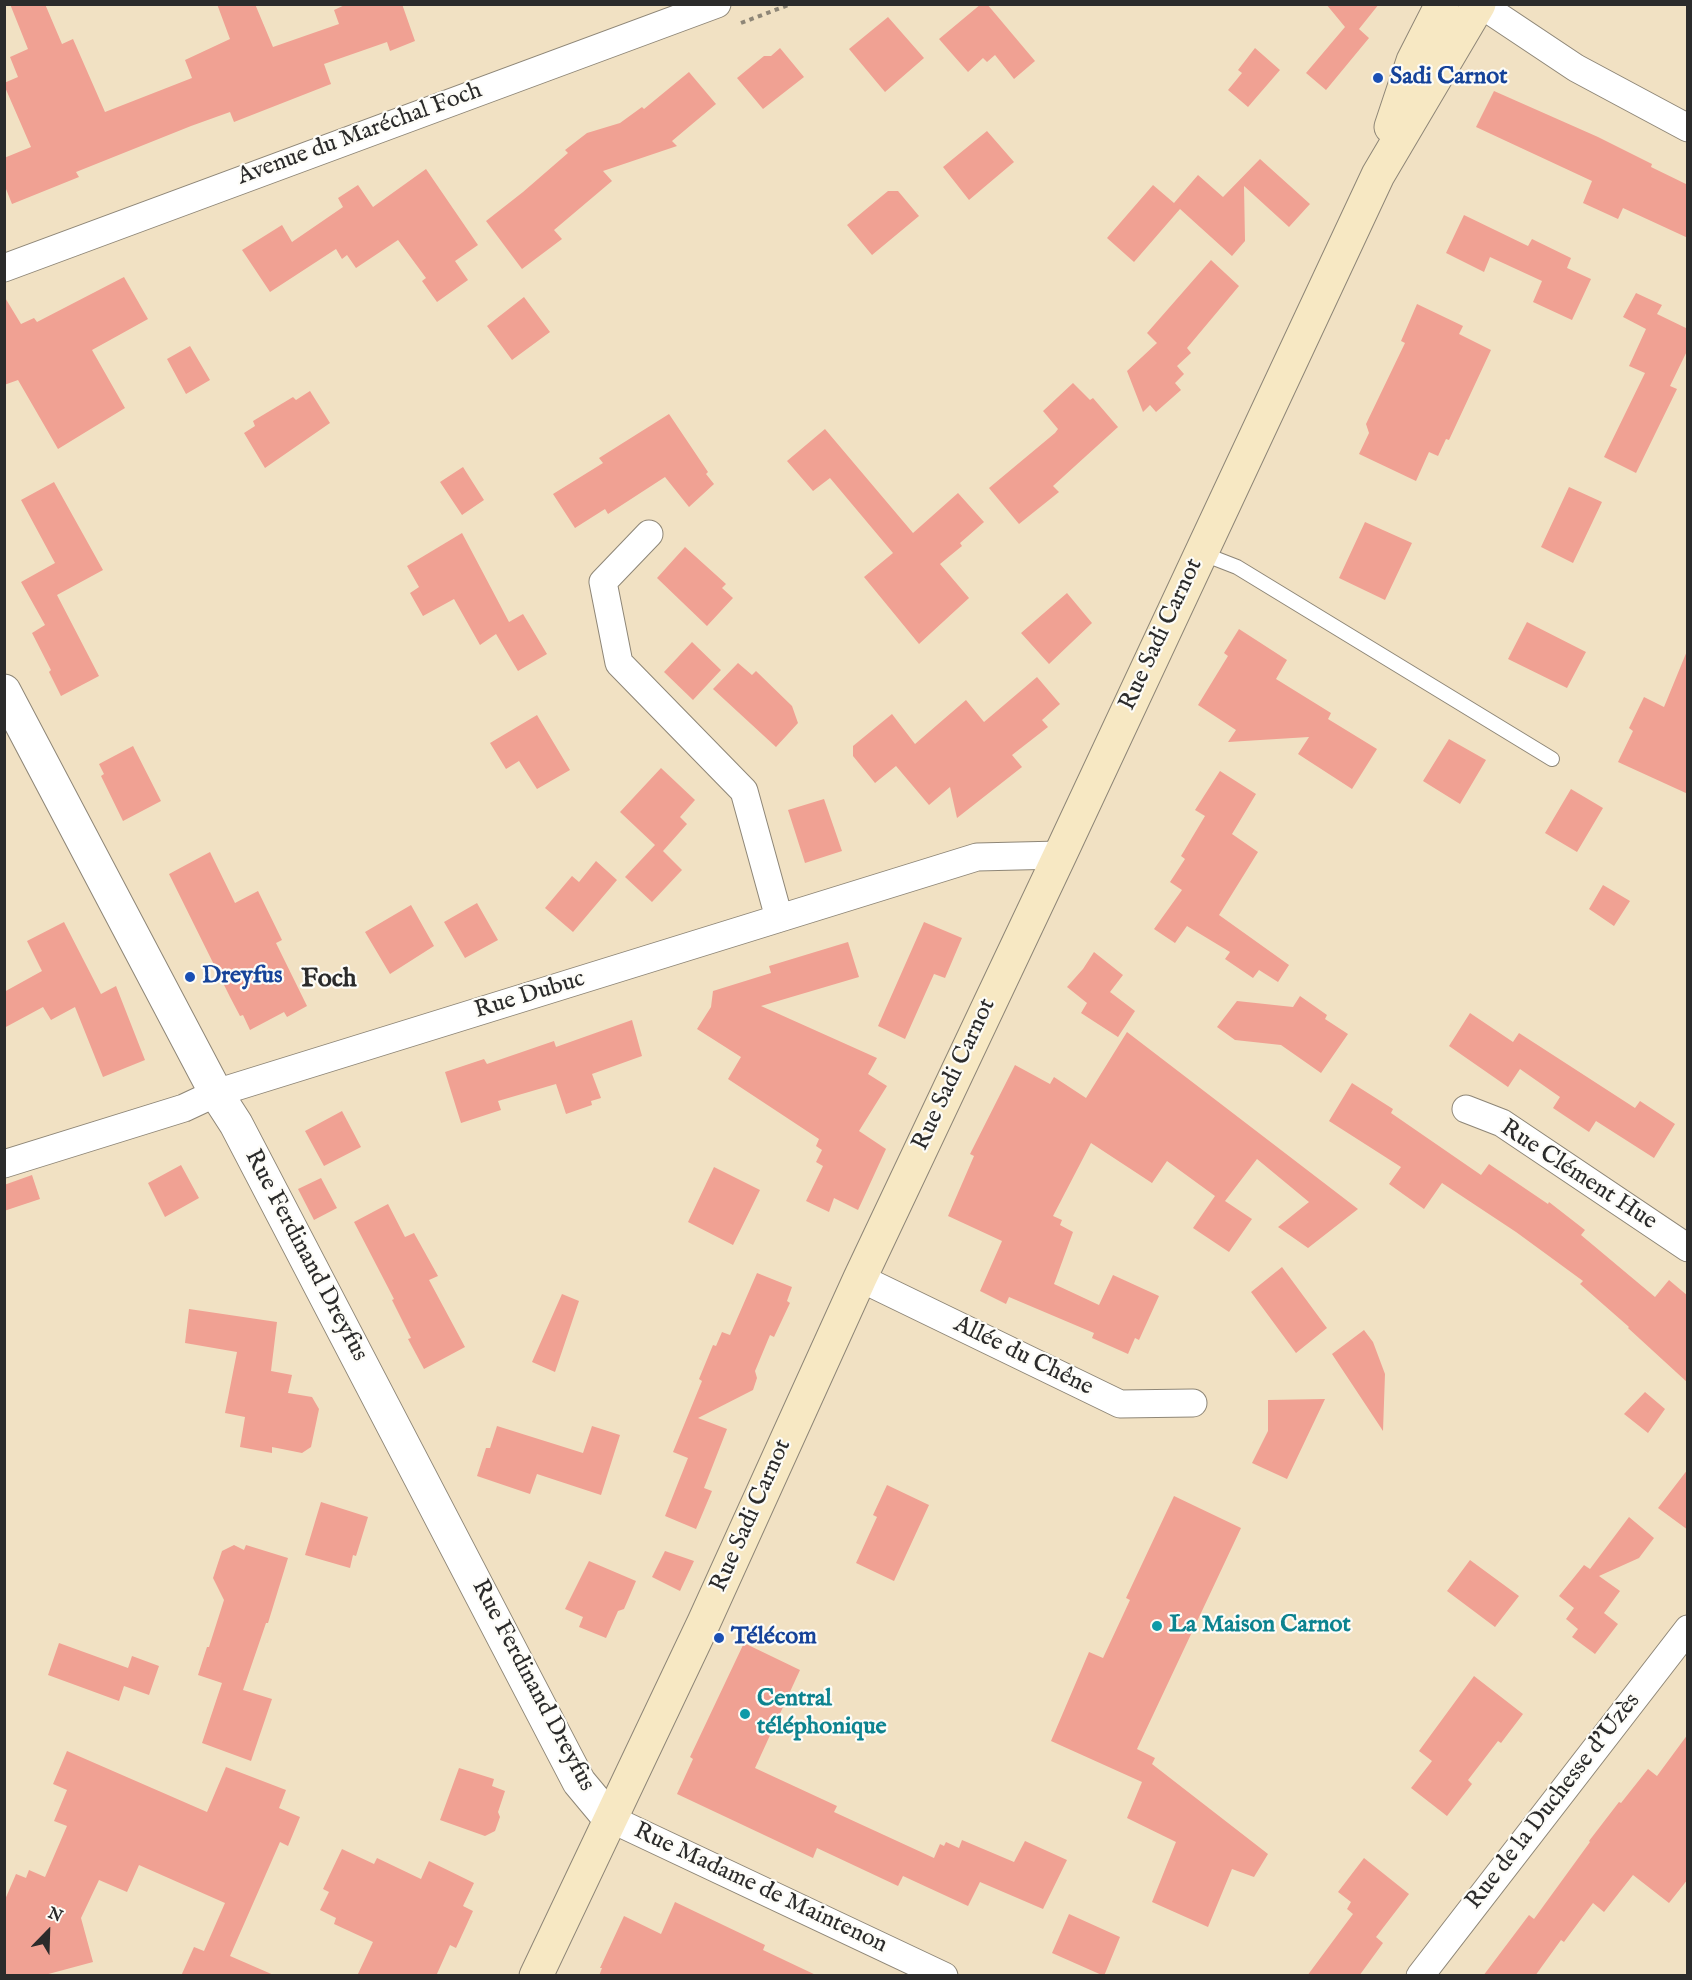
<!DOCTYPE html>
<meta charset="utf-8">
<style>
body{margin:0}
#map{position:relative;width:1692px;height:1980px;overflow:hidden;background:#f1e1c3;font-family:"IM FELL English",serif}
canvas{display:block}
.frame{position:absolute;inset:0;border:6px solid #2b2b2b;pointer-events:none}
.north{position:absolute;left:18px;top:1902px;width:60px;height:60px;-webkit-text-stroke:4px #fdfcf7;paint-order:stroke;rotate:23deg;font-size:16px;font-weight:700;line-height:24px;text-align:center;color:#2b2b2b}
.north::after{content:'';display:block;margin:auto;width:21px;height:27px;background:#2b2b2b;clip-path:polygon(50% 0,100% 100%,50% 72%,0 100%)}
</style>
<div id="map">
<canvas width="1692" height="1980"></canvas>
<div class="frame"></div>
<div class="north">N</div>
</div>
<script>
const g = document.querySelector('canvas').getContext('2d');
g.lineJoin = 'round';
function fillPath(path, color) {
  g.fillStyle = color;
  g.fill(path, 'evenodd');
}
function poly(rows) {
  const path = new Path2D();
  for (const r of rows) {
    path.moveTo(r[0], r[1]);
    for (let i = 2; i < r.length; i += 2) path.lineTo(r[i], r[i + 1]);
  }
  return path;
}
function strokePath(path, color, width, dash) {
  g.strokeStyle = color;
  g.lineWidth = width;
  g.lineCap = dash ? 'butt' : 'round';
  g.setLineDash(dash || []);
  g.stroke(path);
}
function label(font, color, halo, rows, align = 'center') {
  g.font = font + ' "IM FELL English",serif';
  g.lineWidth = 4.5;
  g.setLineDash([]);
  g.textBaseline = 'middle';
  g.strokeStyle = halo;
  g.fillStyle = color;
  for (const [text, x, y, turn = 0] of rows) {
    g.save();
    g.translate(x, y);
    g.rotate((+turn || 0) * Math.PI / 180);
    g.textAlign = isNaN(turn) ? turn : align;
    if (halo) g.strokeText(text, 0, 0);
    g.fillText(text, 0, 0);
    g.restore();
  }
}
fillPath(poly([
 [10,4,45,4,62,44,73,39,105,112,192,78,185,60,230,39,217,4,255,4,273,47,339,24,334,10,347,4,402,4,415,41,390,51,387,42,324,64,331,84,234,122,230,112,191,126,76,172,79,177,12,204,4,184,4,158,31,147,4,85,4,83,18,77,10,57,28,49],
 [981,4,987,4,1035,61,1014,79,995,55,987,62,983,58,968,72,939,39],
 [1326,4,1379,4,1359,29,1369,38,1326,90,1306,73,1345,27],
 [888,17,924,58,885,92,849,49],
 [780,48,804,77,763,109,737,78,764,56,771,56],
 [1255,48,1280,70,1248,107,1228,90,1242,73,1238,70],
 [689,72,716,104,672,141,677,146,603,171,612,181,554,230,562,239,522,269,486,221,523,192,568,153,565,150,587,133,620,123,642,107,644,109],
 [1494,91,1598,137,1652,164,1651,167,1688,185,1688,238,1623,208,1618,219,1583,203,1592,181,1476,127],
 [987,131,1014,162,969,200,943,167],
 [1260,159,1310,204,1289,227,1244,186,1245,241,1232,256,1180,209,1134,262,1107,238,1153,185,1174,203,1198,175,1223,197],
 [426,169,478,245,455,261,468,280,437,302,422,281,426,278,398,240,356,268,347,255,342,259,336,249,270,292,242,250,282,225,292,242,343,207,338,198,358,185,373,207],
 [888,191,898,191,919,216,872,255,847,225],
 [1464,215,1528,246,1532,239,1571,258,1567,268,1591,279,1572,320,1533,302,1542,281,1490,257,1484,272,1446,253],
 [1211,260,1239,286,1187,348,1191,353,1177,366,1184,374,1175,383,1181,390,1156,412,1150,405,1143,412,1127,371,1157,343,1147,333],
 [124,277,148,319,92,350,125,408,58,449,18,380,4,385,4,296,21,324,34,318,37,322],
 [1636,293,1662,305,1657,314,1688,329,1688,349,1670,386,1677,389,1636,473,1604,457,1645,373,1629,366,1646,329,1623,317],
 [524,297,550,332,512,360,487,326],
 [1417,304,1463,326,1459,334,1491,350,1449,440,1446,439,1438,456,1429,452,1416,481,1359,454,1369,433,1366,424,1405,343,1401,341],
 [190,346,210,380,186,394,167,359],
 [1073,383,1090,400,1093,398,1118,427,1053,486,1059,492,1019,524,989,488,1055,433,1058,429,1043,411],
 [310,391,330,423,265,468,244,433,255,426,253,421,293,397,296,400],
 [669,414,708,472,706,474,714,484,689,507,665,477,608,514,605,509,575,528,553,494,603,463,599,458],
 [825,429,913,533,958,493,984,522,960,543,962,546,940,564,969,598,919,644,864,577,893,553,830,478,813,491,787,461],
 [463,467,484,500,462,515,440,482],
 [54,482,103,570,57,595,99,676,61,696,49,672,51,670,32,633,45,625,21,582,55,563,21,500],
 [1569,487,1602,502,1573,563,1541,547],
 [1365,522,1412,543,1385,600,1339,578],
 [462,533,509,622,523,614,547,654,518,671,496,634,480,645,454,599,423,616,410,593,419,587,407,566],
 [685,547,726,584,722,588,733,598,707,626,657,578],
 [1067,593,1092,623,1049,664,1021,633],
 [1527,622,1586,652,1567,688,1508,659],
 [1239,629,1287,660,1276,679,1331,713,1328,719,1377,749,1352,789,1298,754,1309,737,1228,742,1236,730,1198,705,1228,656,1224,653],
 [692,642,721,670,693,700,664,672],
 [1687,651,1688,651,1688,794,1618,762,1633,731,1629,728,1644,697,1664,707],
 [738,663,752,675,756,671,792,706,798,723,776,747,713,689],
 [1037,677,1060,704,1042,720,1048,727,1012,755,1022,767,957,818,950,787,929,805,896,766,875,783,853,756,853,746,892,714,915,744,966,700,984,722],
 [537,715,570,770,537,789,519,761,506,769,490,743],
 [1449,739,1486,760,1460,804,1423,781],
 [133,746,161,801,123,821,101,776,104,774,99,764],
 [661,768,695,800,680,817,687,824,663,851,682,870,652,902,625,877,655,845,620,812],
 [1220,771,1256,794,1232,834,1258,852,1219,915,1289,965,1278,982,1259,970,1253,978,1225,959,1230,952,1187,926,1175,943,1154,929,1182,890,1170,882,1185,859,1181,856,1205,816,1195,810],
 [1571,789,1603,808,1577,852,1545,833],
 [824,799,842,851,805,863,788,810],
 [210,852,235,903,258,891,282,940,276,943,307,1006,287,1017,284,1012,250,1030,243,1015,240,1016,230,997,169,874],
 [596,861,617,880,573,932,545,908,572,876,579,882],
 [1603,885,1630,901,1614,926,1589,909],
 [477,903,498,940,465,958,444,922],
 [411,905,434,946,390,974,365,932],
 [64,922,101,994,116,986,145,1060,103,1077,75,1007,51,1020,43,1007,4,1028,4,992,42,971,27,941],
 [924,922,962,938,945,978,934,974,905,1039,878,1026],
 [848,942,859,977,761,1006,877,1058,868,1074,887,1086,859,1131,886,1149,858,1210,834,1198,829,1212,806,1201,823,1166,816,1162,822,1150,816,1146,819,1139,728,1079,741,1057,697,1029,711,1007,713,991,771,973,769,966],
 [1094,952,1123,975,1110,992,1135,1011,1118,1037,1081,1013,1087,1003,1067,987,1083,969],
 [1300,996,1327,1015,1325,1019,1348,1034,1321,1073,1281,1045,1235,1040,1217,1027,1237,1001,1293,1007],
 [1470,1013,1513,1042,1519,1033,1635,1108,1640,1101,1675,1124,1654,1158,1596,1121,1589,1132,1553,1108,1560,1097,1520,1069,1508,1087,1449,1046],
 [632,1020,642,1056,592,1074,601,1098,591,1101,592,1105,566,1114,556,1084,498,1101,501,1110,461,1123,445,1072,484,1059,487,1064,554,1041,556,1047],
 [1127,1032,1358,1209,1308,1248,1278,1227,1309,1202,1257,1159,1225,1201,1252,1219,1229,1252,1193,1228,1215,1196,1167,1161,1152,1183,1091,1143,1053,1216,1062,1220,1060,1225,1073,1232,1054,1284,1099,1305,1113,1275,1159,1296,1139,1340,1135,1338,1128,1354,1092,1338,1094,1333,1009,1297,1006,1304,980,1291,1002,1241,948,1216,974,1156,970,1154,1015,1065,1050,1084,1054,1077,1086,1098],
 [1352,1083,1393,1109,1391,1113,1481,1175,1489,1164,1548,1204,1549,1202,1585,1230,1581,1235,1655,1297,1669,1280,1688,1296,1688,1383,1628,1328,1629,1327,1580,1284,1583,1281,1516,1232,1442,1183,1424,1209,1389,1184,1401,1167,1329,1121],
 [342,1111,361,1147,324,1166,305,1131],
 [181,1165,199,1198,165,1217,148,1183],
 [714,1167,760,1190,733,1245,688,1222],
 [32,1175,40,1199,4,1211,4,1185],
 [321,1178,337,1208,314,1220,298,1189],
 [388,1204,405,1237,414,1233,438,1276,429,1280,465,1347,424,1369,408,1339,411,1338,392,1300,394,1299,354,1222],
 [1282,1267,1327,1328,1296,1353,1251,1292],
 [757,1273,792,1287,787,1301,790,1303,774,1337,770,1335,755,1371,757,1378,753,1390,698,1418,727,1429,704,1488,712,1491,696,1529,665,1516,688,1458,673,1452,702,1381,699,1379,713,1345,716,1346,722,1332,730,1335],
 [562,1294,579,1301,555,1372,532,1362],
 [189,1309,277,1322,271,1371,292,1375,288,1393,312,1397,319,1409,311,1447,302,1453,272,1447,272,1453,240,1447,245,1417,225,1413,237,1352,185,1343],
 [1364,1330,1373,1342,1385,1374,1383,1431,1332,1354],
 [1645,1392,1665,1409,1648,1433,1624,1414],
 [1325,1399,1287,1479,1252,1463,1268,1431,1268,1400],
 [497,1426,583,1453,592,1426,620,1435,601,1495,537,1474,530,1494,477,1476,486,1448,490,1448],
 [1688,1469,1688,1530,1658,1508],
 [887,1485,929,1505,894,1581,856,1563,877,1517,873,1515],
 [1174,1496,1241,1528,1137,1749,1155,1758,1152,1764,1268,1854,1254,1877,1232,1869,1208,1927,1152,1902,1176,1842,1127,1818,1142,1782,1051,1741,1089,1652,1103,1658,1130,1600,1126,1598],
 [321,1502,368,1517,356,1556,353,1555,350,1568,305,1555],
 [1629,1517,1654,1538,1639,1558,1599,1576,1620,1591,1604,1613,1618,1624,1595,1654,1572,1637,1578,1629,1566,1619,1574,1608,1559,1596,1584,1565,1590,1569],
 [234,1545,244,1550,246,1545,288,1558,268,1623,266,1623,243,1690,272,1699,251,1761,202,1743,222,1683,198,1675,207,1647,209,1647,224,1600,213,1578,222,1551],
 [665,1551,694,1561,680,1591,652,1577],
 [1470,1560,1519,1596,1495,1627,1447,1591],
 [589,1561,636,1581,624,1609,618,1611,606,1638,579,1627,583,1617,565,1609],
 [59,1643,128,1668,132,1656,159,1666,149,1695,124,1686,119,1701,48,1675],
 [744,1643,800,1670,755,1768,837,1806,834,1812,934,1858,940,1844,944,1846,946,1842,959,1848,962,1840,1014,1862,1025,1841,1067,1860,1043,1909,980,1882,968,1906,903,1876,898,1886,817,1848,813,1858,677,1794,693,1759,690,1757],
 [1474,1676,1523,1714,1501,1743,1498,1741,1468,1780,1472,1784,1447,1816,1411,1788,1432,1761,1419,1751],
 [1688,1734,1688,1879,1669,1903,1633,1875,1604,1912,1593,1903,1564,1942,1561,1940,1535,1976,1483,1976,1529,1915,1534,1919,1590,1842,1589,1841,1619,1802,1621,1803,1648,1769,1657,1776],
 [67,1751,207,1812,226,1767,286,1790,279,1808,300,1817,288,1846,280,1842,230,1956,276,1976,181,1976,194,1947,204,1951,225,1903,139,1865,127,1892,99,1880,81,1918,93,1962,41,1976,4,1976,4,1902,16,1874,26,1878,29,1870,45,1877,67,1826,54,1821,67,1790,53,1784],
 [459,1768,494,1779,492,1786,505,1791,498,1812,500,1817,495,1831,485,1836,440,1820],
 [342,1849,374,1864,377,1858,421,1879,429,1861,474,1883,463,1906,473,1911,456,1948,450,1945,436,1976,357,1976,373,1942,334,1924,336,1918,320,1910,329,1892,323,1889],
 [1364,1858,1409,1894,1376,1937,1383,1943,1359,1976,1307,1976,1353,1914,1347,1909,1351,1902,1338,1892],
 [675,1902,765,1945,763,1950,818,1976,599,1976,602,1968,600,1968,624,1916,661,1934],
 [1069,1914,1120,1937,1104,1976,1052,1953]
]), '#f0a193');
const service = poly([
 [1201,553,1237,567,1552,759]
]);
const minor = poly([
 [1480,4,1576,68,1688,128],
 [4,268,717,4],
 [649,534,603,582,619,663,744,791,779,918],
 [1466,1109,1502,1123,1688,1248],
 [4,1164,184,1108,216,1093,977,857,1060,855],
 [860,1278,1120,1404,1193,1403],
 [609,1818,944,1976],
 [1420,1976,1688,1629]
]);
const tertiary = poly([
 [4,691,216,1093,236,1124,579,1782,609,1818]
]);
const secondary = poly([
 [1391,127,1413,61,1442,4],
 [536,1976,704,1622,860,1278,1060,855,1378,175,1479,4]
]);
strokePath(service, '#8e8677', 16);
strokePath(minor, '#8e8677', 29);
strokePath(tertiary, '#8e8677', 35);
strokePath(secondary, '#8e8677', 35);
strokePath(poly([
 [741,23,791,4]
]), '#8e8677', 4, [4.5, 4.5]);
strokePath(service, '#fff', 14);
strokePath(minor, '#fff', 27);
strokePath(tertiary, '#fff', 33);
strokePath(secondary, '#f7e8c3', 33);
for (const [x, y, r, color] of [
 [1378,78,6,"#1a4fb4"],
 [190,977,6,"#1a4fb4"],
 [1157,1626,6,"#0f9aa8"],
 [719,1638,6,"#1a4fb4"],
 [745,1714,6,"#0f9aa8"]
]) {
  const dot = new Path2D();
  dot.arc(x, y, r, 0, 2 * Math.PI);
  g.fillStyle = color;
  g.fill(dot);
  strokePath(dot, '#fdfcf7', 2);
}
label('bold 24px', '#164399', '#fdfcf7', [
 ["Sadi Carnot",1390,78],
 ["Dreyfus",202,977],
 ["Télécom",731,1638]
], 'left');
label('24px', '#2b2b2b', '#fdfcf7', [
 ["Avenue du Maréchal Foch",360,135,-20],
 ["Rue Sadi Carnot",1162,635,-65],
 ["Rue Dubuc",530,996,-17],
 ["Rue Sadi Carnot",955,1075,-65],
 ["Rue Clément Hue",1578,1176,33],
 ["Rue Ferdinand Dreyfus",305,1256,62],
 ["Allée du Chêne",1023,1357,26],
 ["Rue Sadi Carnot",752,1516,-66],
 ["Rue Ferdinand Dreyfus",532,1686,62],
 ["Rue de la Duchesse d'Uzès",1554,1802,-52],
 ["Rue Madame de Maintenon",760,1889,25]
]);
label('bold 24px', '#0d838f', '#fdfcf7', [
 ["La Maison Carnot",1169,1626],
 ["Central",757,1700],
 ["téléphonique",757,1728]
], 'left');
label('bold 26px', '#2b2b2b', '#fdfcf7', [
 ["Foch",329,981]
]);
</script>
